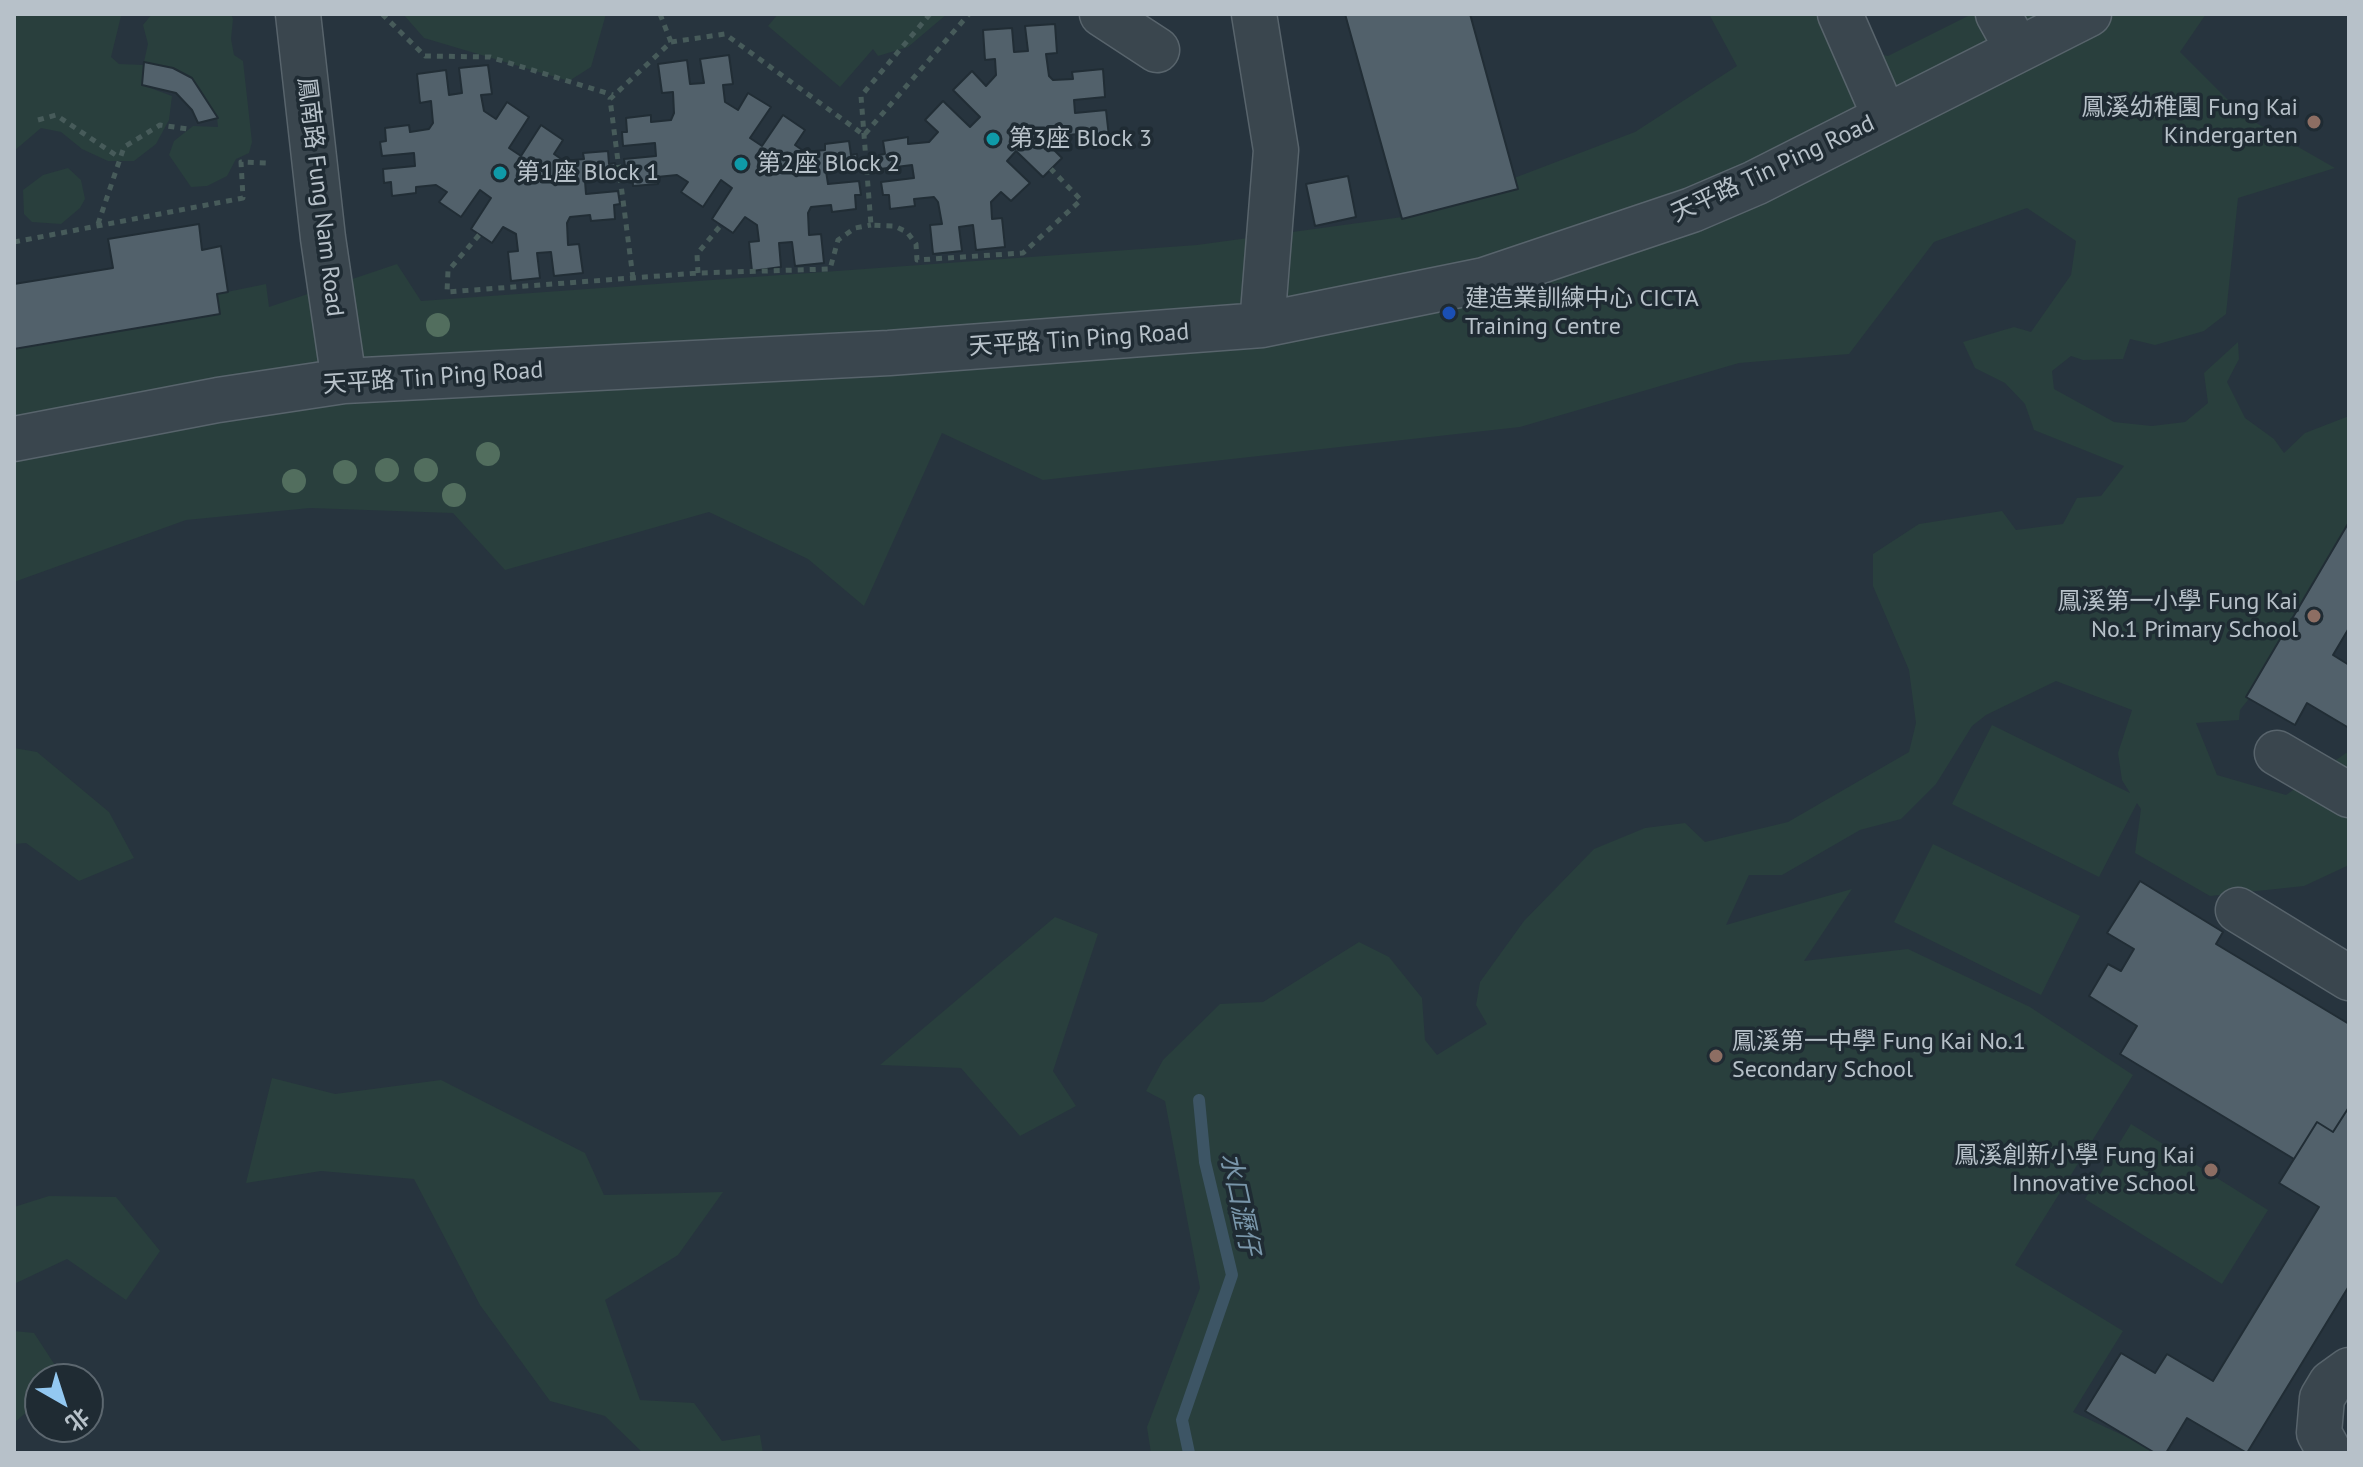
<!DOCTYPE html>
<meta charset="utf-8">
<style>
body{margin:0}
#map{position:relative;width:2363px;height:1467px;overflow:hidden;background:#27343e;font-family:"PT Sans","Noto Sans SC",sans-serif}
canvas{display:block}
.frame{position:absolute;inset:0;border:16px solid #b7c1c9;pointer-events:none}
.north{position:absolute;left:24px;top:1363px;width:80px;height:80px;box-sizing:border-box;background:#1f2b33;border:2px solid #5c676f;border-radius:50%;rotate:141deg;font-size:22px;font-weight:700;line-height:32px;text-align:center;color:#b7c1c9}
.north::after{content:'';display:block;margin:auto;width:28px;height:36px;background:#93c8f1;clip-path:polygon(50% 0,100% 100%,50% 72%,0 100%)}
</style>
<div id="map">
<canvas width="2363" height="1467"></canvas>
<div class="frame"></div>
<div class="north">北</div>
</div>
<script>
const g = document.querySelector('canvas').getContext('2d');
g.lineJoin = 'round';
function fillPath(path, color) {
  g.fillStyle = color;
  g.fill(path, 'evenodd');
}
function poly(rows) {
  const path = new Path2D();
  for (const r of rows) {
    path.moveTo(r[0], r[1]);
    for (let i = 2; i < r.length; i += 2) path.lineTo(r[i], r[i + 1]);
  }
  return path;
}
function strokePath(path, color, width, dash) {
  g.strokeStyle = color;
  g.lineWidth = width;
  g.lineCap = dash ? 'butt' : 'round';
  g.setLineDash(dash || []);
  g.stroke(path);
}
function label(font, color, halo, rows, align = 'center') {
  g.font = font + ' "PT Sans","Noto Sans SC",sans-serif';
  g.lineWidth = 7;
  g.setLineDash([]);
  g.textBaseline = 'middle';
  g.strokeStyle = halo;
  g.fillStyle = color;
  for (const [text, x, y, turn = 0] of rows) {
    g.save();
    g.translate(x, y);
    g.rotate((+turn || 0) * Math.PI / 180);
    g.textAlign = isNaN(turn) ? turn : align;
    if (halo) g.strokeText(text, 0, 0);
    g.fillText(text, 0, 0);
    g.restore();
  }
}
fillPath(poly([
 [14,14,121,16,111,57,119,64,144,65,142,85,172,96,169,120,156,144,134,161,108,161,82,149,61,132,41,128,14,151],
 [152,14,231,14,233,19,231,39,234,55,243,61,252,142,249,153,236,159,227,176,207,186,191,187,169,155,174,141,193,126,218,127,217,118,199,87,173,68,144,62,148,44,143,25],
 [403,14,606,14,591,67,569,81,424,38],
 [778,14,947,14,908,47,878,56,873,49,840,87,768,26],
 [1709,14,1835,14,1875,53,1888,56,1972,14,2206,14,2180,52,2244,116,2335,168,2238,198,2226,314,2204,331,2155,345,2130,339,2123,359,2083,360,2071,356,2052,371,2054,389,2114,422,2152,426,2185,422,2208,403,2204,373,2238,342,2239,359,2227,382,2245,418,2274,439,2284,453,2305,433,2349,416,2349,529,2311,586,2300,621,2270,672,2240,710,2239,720,2196,723,2217,775,2286,795,2346,753,2349,754,2349,865,2304,886,2210,896,2135,853,2141,809,2137,803,2099,877,1952,804,1992,725,2130,793,2122,780,2118,753,2132,710,2056,681,1986,715,1972,726,1936,784,1901,819,1860,830,1782,875,1749,875,1726,925,1852,889,1804,961,1908,949,2030,1007,2133,1075,2015,1265,2123,1331,2073,1412,2161,1453,1151,1453,1147,1427,1200,1288,1165,1101,1146,1091,1163,1060,1220,1004,1263,1002,1359,942,1389,957,1422,998,1425,1040,1437,1055,1487,1024,1476,1005,1480,982,1524,921,1594,849,1645,828,1685,823,1705,842,1788,822,1909,752,1916,723,1909,670,1873,586,1873,554,1919,524,2002,511,2016,530,2063,524,2077,498,2101,496,2124,466,2034,430,2025,404,2005,383,1975,368,1963,342,2014,327,2031,332,2071,275,2076,241,2027,208,1934,242,1849,354,1739,363,1520,427,1043,480,942,433,864,606,808,559,709,512,505,570,453,513,310,508,186,520,14,582,14,349,220,314,217,294,266,284,269,307,397,264,421,301,1197,245,1417,215,1635,132,1737,66],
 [68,168,81,180,85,199,80,208,61,224,32,222,24,214,23,190,43,175],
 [14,748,37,752,109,812,134,858,79,881,26,843,14,844],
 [1933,844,2080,916,2041,995,1894,922],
 [1055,917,1098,934,1053,1071,1076,1106,1020,1136,961,1068,880,1065],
 [272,1078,335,1094,441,1080,585,1153,604,1195,723,1192,678,1255,605,1300,640,1400,694,1403,722,1441,760,1435,763,1453,643,1453,605,1416,550,1401,480,1305,414,1179,321,1171,246,1183],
 [2131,1124,2268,1210,2222,1284,2085,1199],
 [49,1196,116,1197,160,1251,126,1300,67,1259,14,1284,14,1207],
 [14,1331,34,1333,64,1379,40,1379,40,1400,14,1423]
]), '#293f3d');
strokePath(poly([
 [1189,1453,1182,1420,1232,1275,1205,1162,1199,1100]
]), '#3d5565', 12);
const building = poly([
 [1345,14,1470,14,1518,189,1402,219,1345,14],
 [1055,24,1057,53,1046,54,1049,76,1053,80,1073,79,1072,72,1103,69,1105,97,1074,100,1075,113,1106,110,1109,137,1079,141,1078,134,1058,136,1050,146,1062,158,1043,177,1016,151,1007,161,1030,183,1011,201,1001,192,991,202,992,219,1002,218,1005,247,976,250,973,225,959,227,962,251,933,254,930,225,942,224,938,202,934,197,914,199,915,206,890,209,889,195,883,195,881,182,914,178,912,165,880,169,879,155,885,154,883,141,908,137,908,144,929,142,938,132,925,120,943,101,970,127,980,117,953,90,972,71,986,86,996,75,995,59,985,60,983,30,1012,28,1014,52,1028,51,1025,26,1055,24],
 [729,55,733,84,723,85,725,102,738,110,748,93,771,107,750,138,762,146,783,115,805,130,795,145,805,152,825,150,825,144,849,141,851,155,857,154,858,168,826,171,828,184,859,181,861,195,855,195,856,209,832,212,831,205,811,207,808,213,809,235,821,234,824,263,795,266,792,242,779,243,781,267,752,271,749,242,759,241,757,225,745,217,733,233,712,219,732,188,721,180,703,207,681,192,688,182,677,175,657,177,658,184,633,186,632,172,626,173,624,159,656,156,655,143,623,146,622,132,627,132,626,118,651,115,651,122,671,120,674,113,673,92,662,93,658,64,687,60,690,84,704,83,700,59,729,55],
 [144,62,173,68,192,78,218,118,198,123,192,110,176,93,142,85,144,62],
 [488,65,492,94,481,95,484,111,496,119,507,102,529,117,509,148,521,156,541,125,563,140,554,154,564,161,584,159,583,153,608,151,609,164,615,163,617,178,585,181,586,194,618,191,620,204,614,205,615,219,591,221,590,215,570,217,567,223,568,245,579,244,583,273,554,276,551,252,537,253,540,278,511,281,508,252,518,251,516,234,503,227,492,243,471,229,491,198,480,190,461,217,439,202,447,192,436,185,416,187,416,193,392,196,391,182,384,183,383,169,415,166,414,153,382,156,380,142,386,141,385,128,409,125,410,132,429,129,433,123,431,101,420,103,417,74,446,70,449,95,462,93,459,68,488,65],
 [1348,176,1356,217,1315,226,1306,184,1348,176],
 [199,224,202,250,221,246,228,292,217,294,220,314,14,349,14,284,113,268,108,239,199,224],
 [2349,522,2349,628,2333,655,2349,665,2349,728,2307,703,2295,725,2246,697,2349,522],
 [2140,881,2223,932,2216,944,2349,1024,2349,1107,2333,1132,2317,1122,2294,1159,2120,1054,2137,1026,2089,996,2108,964,2121,971,2134,949,2107,933,2140,881],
 [2349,1107,2349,1286,2247,1453,2187,1418,2166,1453,2155,1453,2085,1411,2121,1353,2155,1373,2167,1354,2213,1381,2319,1207,2279,1183,2317,1122,2333,1132,2349,1107]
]);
fillPath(building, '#52616b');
strokePath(building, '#212d35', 2);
const minor = poly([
 [298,14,323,238,344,381],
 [1102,14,1157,50],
 [1254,14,1276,150,1262,325],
 [1840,14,1885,117],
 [1998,14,2018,50],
 [14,439,218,400,344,381,889,353,1262,325,1484,280,1692,210,1755,183,2089,14],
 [2277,753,2349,795],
 [2238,910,2349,978],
 [2330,1453,2319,1433,2322,1398,2331,1383,2349,1370]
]);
strokePath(minor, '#58646c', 47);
strokePath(poly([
 [382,14,425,56,490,57,613,95],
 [930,14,861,96,871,225,894,226,907,232,916,244,917,260,1023,253,1081,200,1051,169],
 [671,42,725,34,864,135,969,14],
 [38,120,56,115,120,158],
 [98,224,124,147,160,125,188,129],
 [479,235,448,271,447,292,698,273,830,269,838,240,855,228,871,225],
 [14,242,243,198,241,162,266,163],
 [698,273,697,254,721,225],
 [633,278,610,99,671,42,660,14]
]), '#475b5a', 5, [6, 6]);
strokePath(minor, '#3a464e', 44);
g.fillStyle = '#526e5e';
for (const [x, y] of [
 [438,325],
 [488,454],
 [387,470],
 [426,470],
 [345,472],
 [294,481],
 [454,495]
]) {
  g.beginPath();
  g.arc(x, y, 12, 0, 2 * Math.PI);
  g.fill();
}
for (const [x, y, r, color] of [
 [2314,122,8,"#8d6e63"],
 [993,139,8,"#0f9aa8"],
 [741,164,8,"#0f9aa8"],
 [500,173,8,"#0f9aa8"],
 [1449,313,8,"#1a4fb4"],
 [2314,616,8,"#8d6e63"],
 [1716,1056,8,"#8d6e63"],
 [2211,1170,8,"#8d6e63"]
]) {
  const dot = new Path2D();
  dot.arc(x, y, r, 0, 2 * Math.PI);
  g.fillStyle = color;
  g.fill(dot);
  strokePath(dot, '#1f2b33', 3);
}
label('24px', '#b7c1c9', '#1f2b33', [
 ["鳳溪幼稚園 Fung Kai",2298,108,"right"],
 ["Kindergarten",2298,136,"right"],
 ["第3座 Block 3",1009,139],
 ["第2座 Block 2",757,164],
 ["第1座 Block 1",516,173],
 ["建造業訓練中心 CICTA",1465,299],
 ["Training Centre",1465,327],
 ["鳳溪第一小學 Fung Kai",2298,602,"right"],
 ["No.1 Primary School",2298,630,"right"],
 ["鳳溪第一中學 Fung Kai No.1",1732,1042],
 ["Secondary School",1732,1070],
 ["鳳溪創新小學 Fung Kai",2195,1156,"right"],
 ["Innovative School",2195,1184,"right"]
], 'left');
label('24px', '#b7c1c9', '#1f2b33', [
 ["天平路 Tin Ping Road",1773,169,-25],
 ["鳳南路 Fung Nam Road",320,197,83],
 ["天平路 Tin Ping Road",1079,340,-4],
 ["天平路 Tin Ping Road",433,378,-4]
]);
label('italic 26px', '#7996aa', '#1f2b33', [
 ["水口瀝仔",1239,1204,78]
]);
</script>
